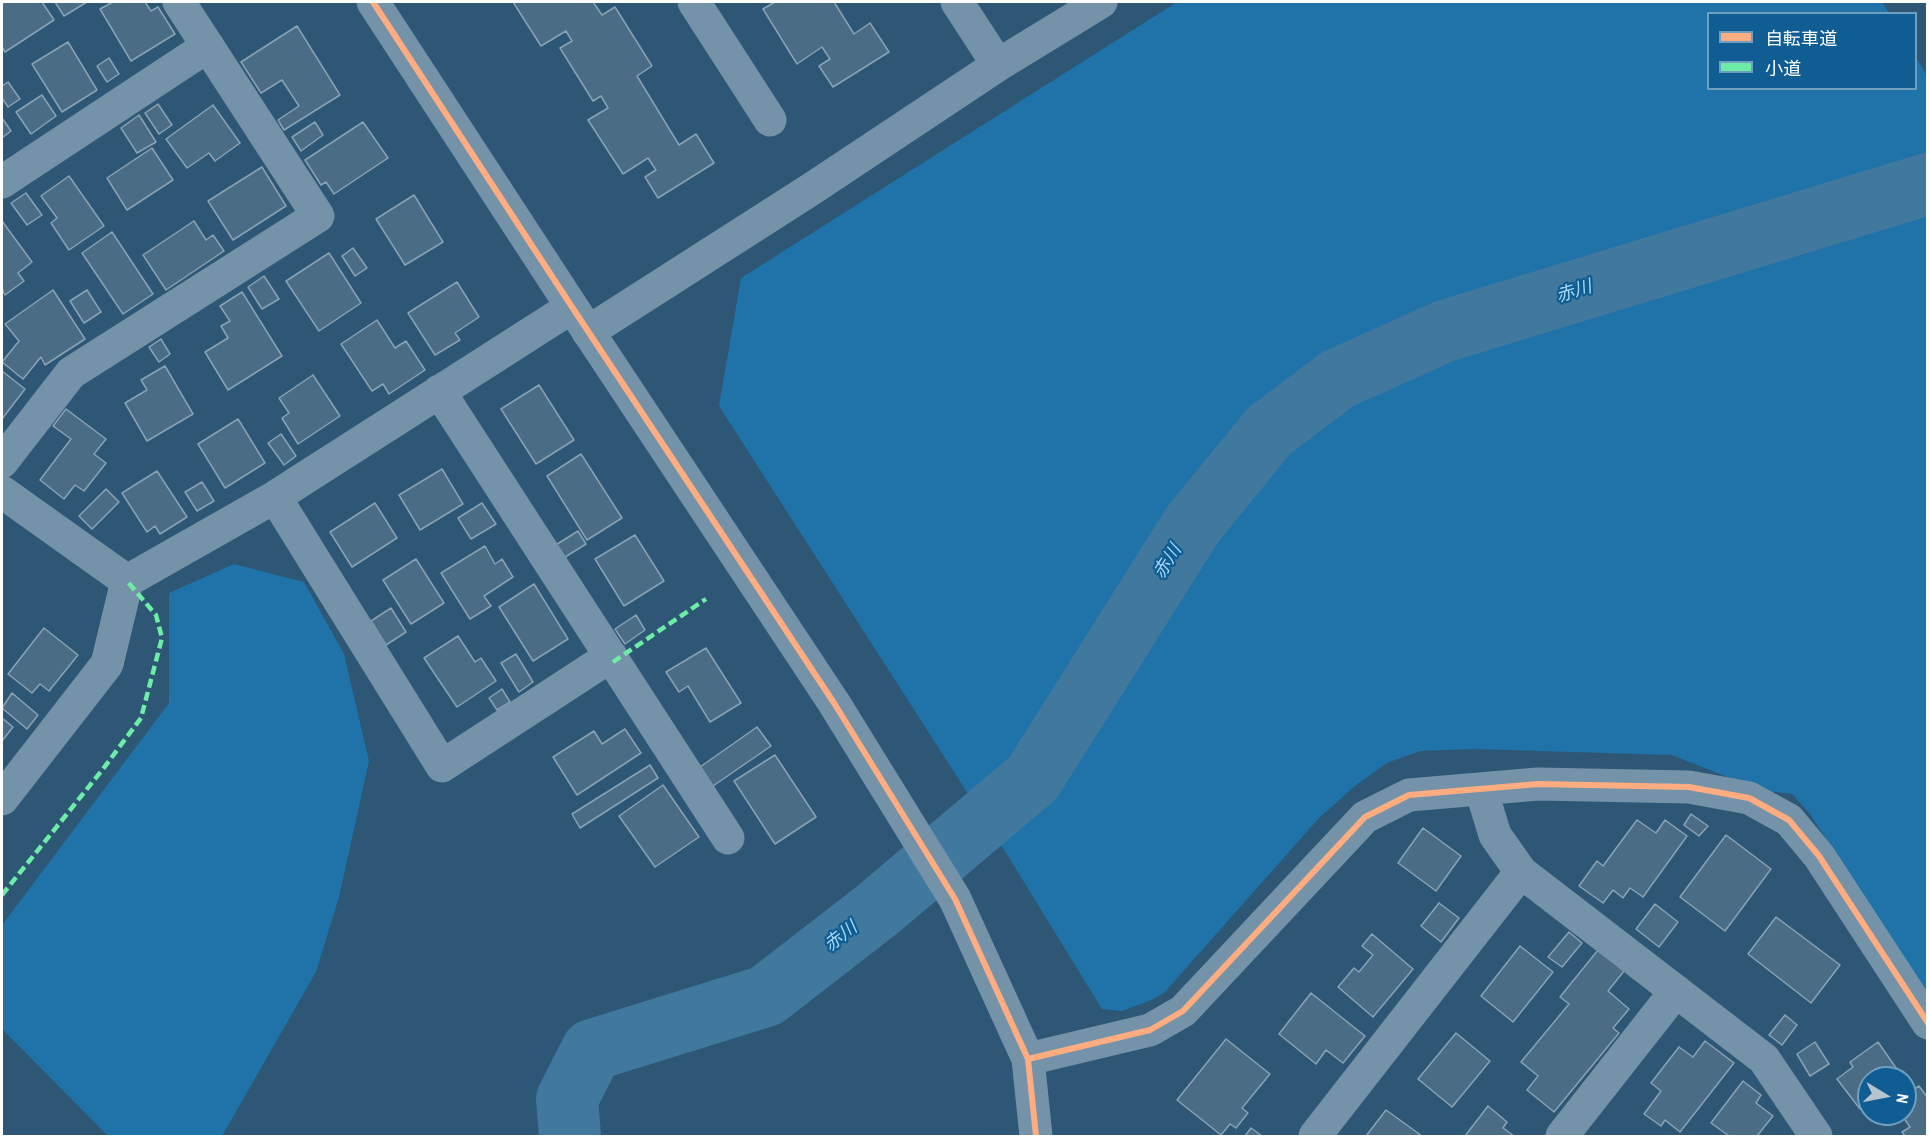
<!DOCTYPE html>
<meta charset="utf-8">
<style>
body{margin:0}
#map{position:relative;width:1929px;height:1138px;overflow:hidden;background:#2d5775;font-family:"Archivo Narrow","Noto Sans JP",sans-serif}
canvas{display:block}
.frame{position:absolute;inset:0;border:3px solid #fff;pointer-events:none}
.legend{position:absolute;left:1707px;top:12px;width:210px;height:78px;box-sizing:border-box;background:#0f5d93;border:2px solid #6f9ebe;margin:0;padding:8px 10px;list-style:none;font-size:18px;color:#fff}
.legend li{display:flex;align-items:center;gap:12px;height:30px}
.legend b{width:30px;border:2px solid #6f9ebe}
.north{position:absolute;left:1857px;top:1066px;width:60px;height:60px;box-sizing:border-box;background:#0f5d93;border:2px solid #6f9ebe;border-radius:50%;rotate:100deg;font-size:16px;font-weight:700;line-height:24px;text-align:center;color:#fff}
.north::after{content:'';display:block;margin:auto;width:21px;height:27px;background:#b6c4cf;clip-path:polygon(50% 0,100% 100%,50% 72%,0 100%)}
</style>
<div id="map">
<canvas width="1929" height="1138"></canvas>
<div class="frame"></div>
<ul class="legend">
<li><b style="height:8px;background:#ffac80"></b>自転車道</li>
<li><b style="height:8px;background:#6deda7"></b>小道</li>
</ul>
<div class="north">N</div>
</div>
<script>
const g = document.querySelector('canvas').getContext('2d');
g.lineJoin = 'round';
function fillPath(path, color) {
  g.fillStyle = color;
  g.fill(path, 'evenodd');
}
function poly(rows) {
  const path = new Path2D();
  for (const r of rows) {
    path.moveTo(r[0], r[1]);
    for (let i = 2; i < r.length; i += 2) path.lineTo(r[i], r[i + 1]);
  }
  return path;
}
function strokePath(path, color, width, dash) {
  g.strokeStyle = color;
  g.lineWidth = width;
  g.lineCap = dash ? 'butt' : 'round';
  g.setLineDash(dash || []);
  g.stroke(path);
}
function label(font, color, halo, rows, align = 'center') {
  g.font = font + ' "Archivo Narrow","Noto Sans JP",sans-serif';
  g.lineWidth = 4.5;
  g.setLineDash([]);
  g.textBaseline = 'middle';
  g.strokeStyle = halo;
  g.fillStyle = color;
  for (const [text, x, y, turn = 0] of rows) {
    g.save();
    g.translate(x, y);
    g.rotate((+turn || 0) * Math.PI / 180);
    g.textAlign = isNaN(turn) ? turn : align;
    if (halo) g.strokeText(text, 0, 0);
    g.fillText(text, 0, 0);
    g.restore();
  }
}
fillPath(poly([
 [1177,2,1882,2,1889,13,1708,14,1708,88,1916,88,1916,57,1927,76,1927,993,1810,814,1792,794,1760,790,1672,755,1473,749,1420,751,1387,763,1356,785,1319,818,1164,993,1149,1001,1122,1011,1102,1009,1008,856,719,406,741,278],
 [234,564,304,582,344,654,369,761,339,897,316,972,222,1136,108,1136,2,1029,2,925,169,703,169,593]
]), '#1f73a8');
strokePath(poly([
 [570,1136,567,1099,592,1050,766,996,877,910,1033,778,1193,524,1269,431,1338,379,1445,331,1928,184]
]), '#40789e', 62);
const building = poly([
 [5,2,42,2,54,20,5,52,2,47,2,4,5,2],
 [55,2,87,2,64,16,55,2],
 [113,2,145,2,151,11,158,7,175,34,131,61,100,9,113,2],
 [513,2,593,2,602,15,615,7,652,66,637,76,679,145,696,134,714,163,658,198,645,177,656,170,648,158,623,174,588,120,608,108,601,96,593,101,560,48,572,41,566,31,541,46,513,2],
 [775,2,834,2,854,34,870,23,889,52,833,87,819,66,830,59,822,47,797,64,763,9,775,2],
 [297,26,340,95,284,130,278,120,299,106,282,80,261,93,241,62,297,26],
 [68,42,97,90,62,112,32,64,68,42],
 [109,58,119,74,107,82,97,66,109,58],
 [8,82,20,99,8,107,2,98,2,86,8,82],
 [42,95,56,116,31,134,16,112,42,95],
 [158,104,172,125,159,134,145,113,158,104],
 [213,105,240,143,215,161,209,153,187,168,166,139,213,105],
 [139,115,156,142,137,153,121,128,139,115],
 [2,118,11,131,2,138,2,118],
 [315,122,323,135,301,151,292,137,315,122],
 [363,122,388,158,334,194,326,182,321,185,305,160,363,122],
 [152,148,173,180,127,210,107,178,152,148],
 [262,167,286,206,233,240,208,201,262,167],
 [69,176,104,226,69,250,51,223,57,218,41,196,69,176],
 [26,193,42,215,27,225,11,203,26,193],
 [414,195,443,242,405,265,376,219,414,195],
 [2,221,32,262,18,273,24,281,5,295,2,289,2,221],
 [194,221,206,240,213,235,224,251,166,290,143,255,194,221],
 [112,232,153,294,123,314,82,253,112,232],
 [353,248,367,268,355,276,342,256,353,248],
 [329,253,361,303,319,331,286,281,329,253],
 [264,276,279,299,262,309,248,287,264,276],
 [457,282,479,317,455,333,460,340,435,355,408,313,457,282],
 [53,290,85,339,45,365,41,357,23,379,2,362,19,341,5,324,53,290],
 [87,290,101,312,84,323,70,301,87,290],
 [242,292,282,356,228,390,205,352,228,338,221,326,230,321,220,306,242,292],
 [377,320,395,348,406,341,425,370,389,394,383,384,372,391,341,344,377,320],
 [161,339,170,354,159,362,149,347,161,339],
 [165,366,193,414,147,441,125,403,147,390,141,380,165,366],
 [2,371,25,389,2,419,2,371],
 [313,375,340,416,298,444,282,418,289,413,279,398,313,375],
 [539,385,574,440,536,464,501,409,539,385],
 [66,409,106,439,94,454,106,463,84,491,75,485,64,499,40,480,71,439,53,426,66,409],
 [238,419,265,463,225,488,198,444,238,419],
 [281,434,296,456,284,465,268,443,281,434],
 [581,454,622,518,587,540,547,476,581,454],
 [442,469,463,504,420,530,399,495,442,469],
 [157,471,187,517,160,534,155,526,147,532,122,493,157,471],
 [202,482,214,501,197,511,185,492,202,482],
 [106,489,119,502,92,529,79,516,106,489],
 [375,503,397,538,352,567,330,532,375,503],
 [482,503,496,524,471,539,458,518,482,503],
 [578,531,586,544,562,559,554,546,578,531],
 [635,535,664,581,624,606,595,559,635,535],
 [485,546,495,564,502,559,513,577,484,596,491,606,470,619,441,573,485,546],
 [416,559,444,603,411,624,383,580,416,559],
 [534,584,568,639,533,661,499,607,534,584],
 [391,608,406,632,386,645,371,621,391,608],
 [636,615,645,630,625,644,615,629,636,615],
 [44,628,78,655,49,691,40,684,32,693,8,674,44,628],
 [458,636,475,662,481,658,496,681,457,707,424,658,458,636],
 [706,648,741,703,710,722,688,686,679,692,666,672,706,648],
 [516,654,533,682,519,692,501,663,516,654],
 [502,689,510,702,497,710,489,698,502,689],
 [12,693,38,715,27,729,2,708,12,693],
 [2,718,13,727,2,741,2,718],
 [757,727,771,746,713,786,700,767,757,727],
 [625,729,641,753,577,795,553,757,594,731,602,744,625,729],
 [775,755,816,817,775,844,734,781,775,755],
 [650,765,658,778,580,828,572,814,650,765],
 [663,785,699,837,655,867,619,816,663,785],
 [1691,814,1708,826,1699,836,1684,825,1691,814],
 [1637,820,1656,833,1665,820,1687,836,1643,897,1630,888,1623,898,1613,890,1603,903,1579,886,1597,861,1603,866,1637,820],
 [1423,828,1461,856,1436,891,1398,863,1423,828],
 [1726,835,1771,869,1725,931,1680,897,1726,835],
 [1439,903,1459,918,1441,942,1421,926,1439,903],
 [1655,904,1678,922,1659,947,1636,929,1655,904],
 [1776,917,1840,965,1811,1003,1748,954,1776,917],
 [1569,932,1582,943,1562,967,1548,957,1569,932],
 [1372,934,1413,969,1373,1017,1338,987,1354,968,1359,972,1373,955,1362,946,1372,934],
 [1520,946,1553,972,1513,1022,1481,996,1520,946],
 [1598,950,1624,971,1608,991,1629,1009,1613,1028,1619,1033,1554,1112,1527,1090,1538,1076,1521,1062,1569,1004,1560,997,1598,950],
 [1311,993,1365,1036,1343,1063,1326,1050,1316,1064,1279,1034,1311,993],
 [1785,1015,1797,1025,1782,1045,1769,1035,1785,1015],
 [1456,1033,1490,1061,1452,1107,1418,1079,1456,1033],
 [1226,1039,1270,1074,1242,1108,1248,1113,1236,1128,1230,1124,1221,1135,1177,1100,1226,1039],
 [1705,1041,1734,1063,1680,1132,1665,1120,1661,1126,1644,1114,1661,1091,1651,1083,1679,1047,1693,1057,1705,1041],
 [1815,1042,1829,1064,1810,1076,1797,1054,1815,1042],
 [1878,1042,1903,1078,1869,1078,1869,1102,1860,1109,1837,1079,1853,1067,1850,1062,1878,1042],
 [1743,1081,1761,1095,1756,1103,1773,1116,1757,1136,1729,1136,1711,1123,1743,1081],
 [1919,1086,1928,1098,1928,1136,1905,1136,1902,1132,1910,1127,1901,1114,1905,1114,1905,1095,1919,1086],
 [1488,1106,1507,1122,1503,1128,1514,1136,1465,1136,1488,1106],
 [1386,1110,1422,1136,1366,1136,1386,1110],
 [1251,1128,1262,1136,1245,1136,1251,1128]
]);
fillPath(building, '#4a6c84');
strokePath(building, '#89a3b6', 1.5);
strokePath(poly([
 [373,2,572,307,834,703,955,899,1028,1059,1036,1136],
 [694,2,770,120],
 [957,2,998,65],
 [2,182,208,46],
 [588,332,813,188,998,65,1101,2],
 [439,391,728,838],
 [2,462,71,373,318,216,179,2],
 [2,492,127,581],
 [275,497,442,766,611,656],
 [1481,789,1495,835,1521,872,1764,1059,1816,1136],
 [2,799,107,664,127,581,275,497,572,307],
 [1028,1059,1150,1030,1183,1011,1365,817,1409,795,1538,784,1689,787,1749,798,1789,820,1819,856,1928,1023],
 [1315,1136,1521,872],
 [1562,1136,1676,991]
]), '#7493a8', 33);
strokePath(poly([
 [613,662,706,599],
 [2,895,103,769,141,718,162,638,156,615,127,581]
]), '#6deda7', 4.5, [9, 4.5]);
strokePath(poly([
 [373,2,572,307,834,703,955,899,1028,1059,1036,1136],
 [1028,1059,1150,1030,1183,1011,1365,817,1409,795,1538,784,1689,787,1749,798,1789,820,1819,856,1928,1023]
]), '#ffac80', 6);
label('italic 18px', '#a6dafb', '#0f5d93', [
 ["赤川",1574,292,-17],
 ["赤川",1168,562,-58],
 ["赤川",841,937,-38]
]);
</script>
